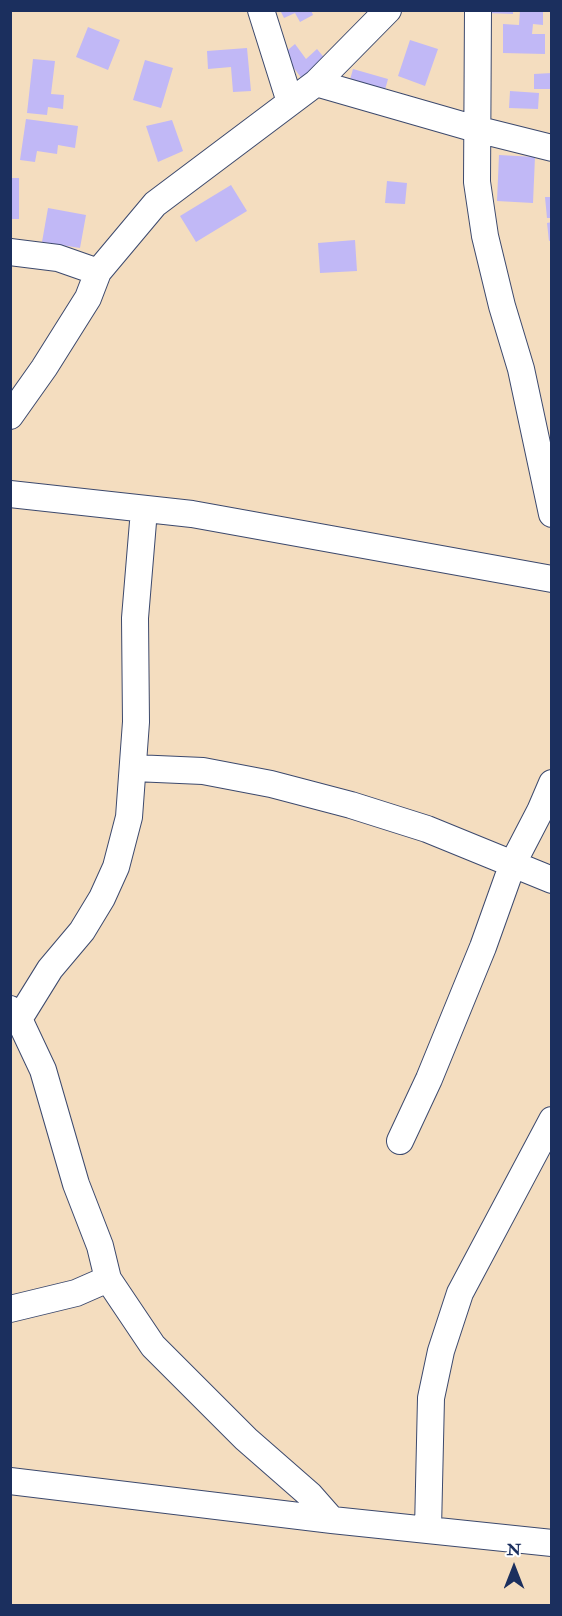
<!DOCTYPE html>
<style>
body{margin:0}
#map{position:relative;width:562px;height:1616px;overflow:hidden;background:#f4ddbf;font-family:"IM FELL Double Pica",serif}
canvas{display:block}
.frame{position:absolute;inset:0;border:12px solid #1b2f5e;pointer-events:none}
.north{position:absolute;left:484px;top:1538px;width:60px;height:60px;-webkit-text-stroke:4px #fff;paint-order:stroke;rotate:0deg;font-size:16px;font-weight:700;line-height:24px;text-align:center;color:#1b2f5e}
.north::after{content:'';display:block;margin:auto;width:21px;height:27px;background:#1b2f5e;clip-path:polygon(50% 0,100% 100%,50% 72%,0 100%)}
</style>
<div id="map">
<canvas width="562" height="1616"></canvas>
<div class="frame"></div>
<div class="north">N</div>
</div>
<script>
const g = document.querySelector('canvas').getContext('2d');
g.lineJoin = 'round';
function fillPath(path, color) {
  g.fillStyle = color;
  g.fill(path, 'evenodd');
}
function poly(rows) {
  const path = new Path2D();
  for (const r of rows) {
    path.moveTo(r[0], r[1]);
    for (let i = 2; i < r.length; i += 2) path.lineTo(r[i], r[i + 1]);
  }
  return path;
}
function strokePath(path, color, width, dash) {
  g.strokeStyle = color;
  g.lineWidth = width;
  g.lineCap = dash ? 'butt' : 'round';
  g.setLineDash(dash || []);
  g.stroke(path);
}
fillPath(poly([
 [280,10,311,10,313,15,300,22,295,13,284,18],
 [486,10,513,10,513,14,486,13],
 [520,10,543,10,543,25,533,24,532,34,545,34,545,54,503,53,503,24,519,25],
 [88,27,120,40,108,70,76,57],
 [410,40,438,49,425,86,398,76],
 [295,44,306,59,317,49,327,61,303,80,283,54],
 [247,48,251,91,233,92,231,67,208,69,207,51],
 [33,59,55,61,51,94,64,95,63,109,48,107,47,115,27,113],
 [145,60,173,68,161,108,133,100],
 [353,69,388,79,383,97,348,87],
 [552,73,552,89,534,89,534,74],
 [510,91,539,93,538,109,509,108],
 [26,119,78,126,75,148,58,145,57,154,37,151,35,162,20,160],
 [172,120,183,151,158,162,146,126],
 [499,155,535,157,533,203,497,201],
 [10,178,19,178,19,219,10,219],
 [387,181,407,183,405,204,385,203],
 [231,185,247,211,196,242,180,216],
 [545,197,552,197,552,218,547,218],
 [48,208,86,215,80,248,42,242],
 [552,222,552,240,549,241,547,223],
 [355,240,357,271,320,273,318,243]
]), '#c1b8f6');
const street = poly([
 [261,10,290,102],
 [478,10,477,182,485,236,502,306,521,369,552,514],
 [316,83,476,129,552,148],
 [10,252,58,258,98,272],
 [10,416,44,368,88,298,98,272,155,204,316,83,388,10],
 [10,494,192,514,552,579],
 [134,768,203,771,271,784,351,805,427,829,552,880],
 [10,1009,19,1019,43,1070,76,1184,100,1246,108,1279,153,1346,246,1439,310,1495,332,1520],
 [19,1019,50,969,82,931,102,898,116,867,129,817,136,722,135,618,144,510],
 [400,1141,429,1079,483,947,513,863,540,811,552,783],
 [10,1309,76,1293,108,1279],
 [10,1481,332,1520,552,1543],
 [428,1529,431,1398,441,1351,460,1293,552,1120]
]);
strokePath(street, '#3c496d', 28);
strokePath(street, '#fff', 26);
</script>
